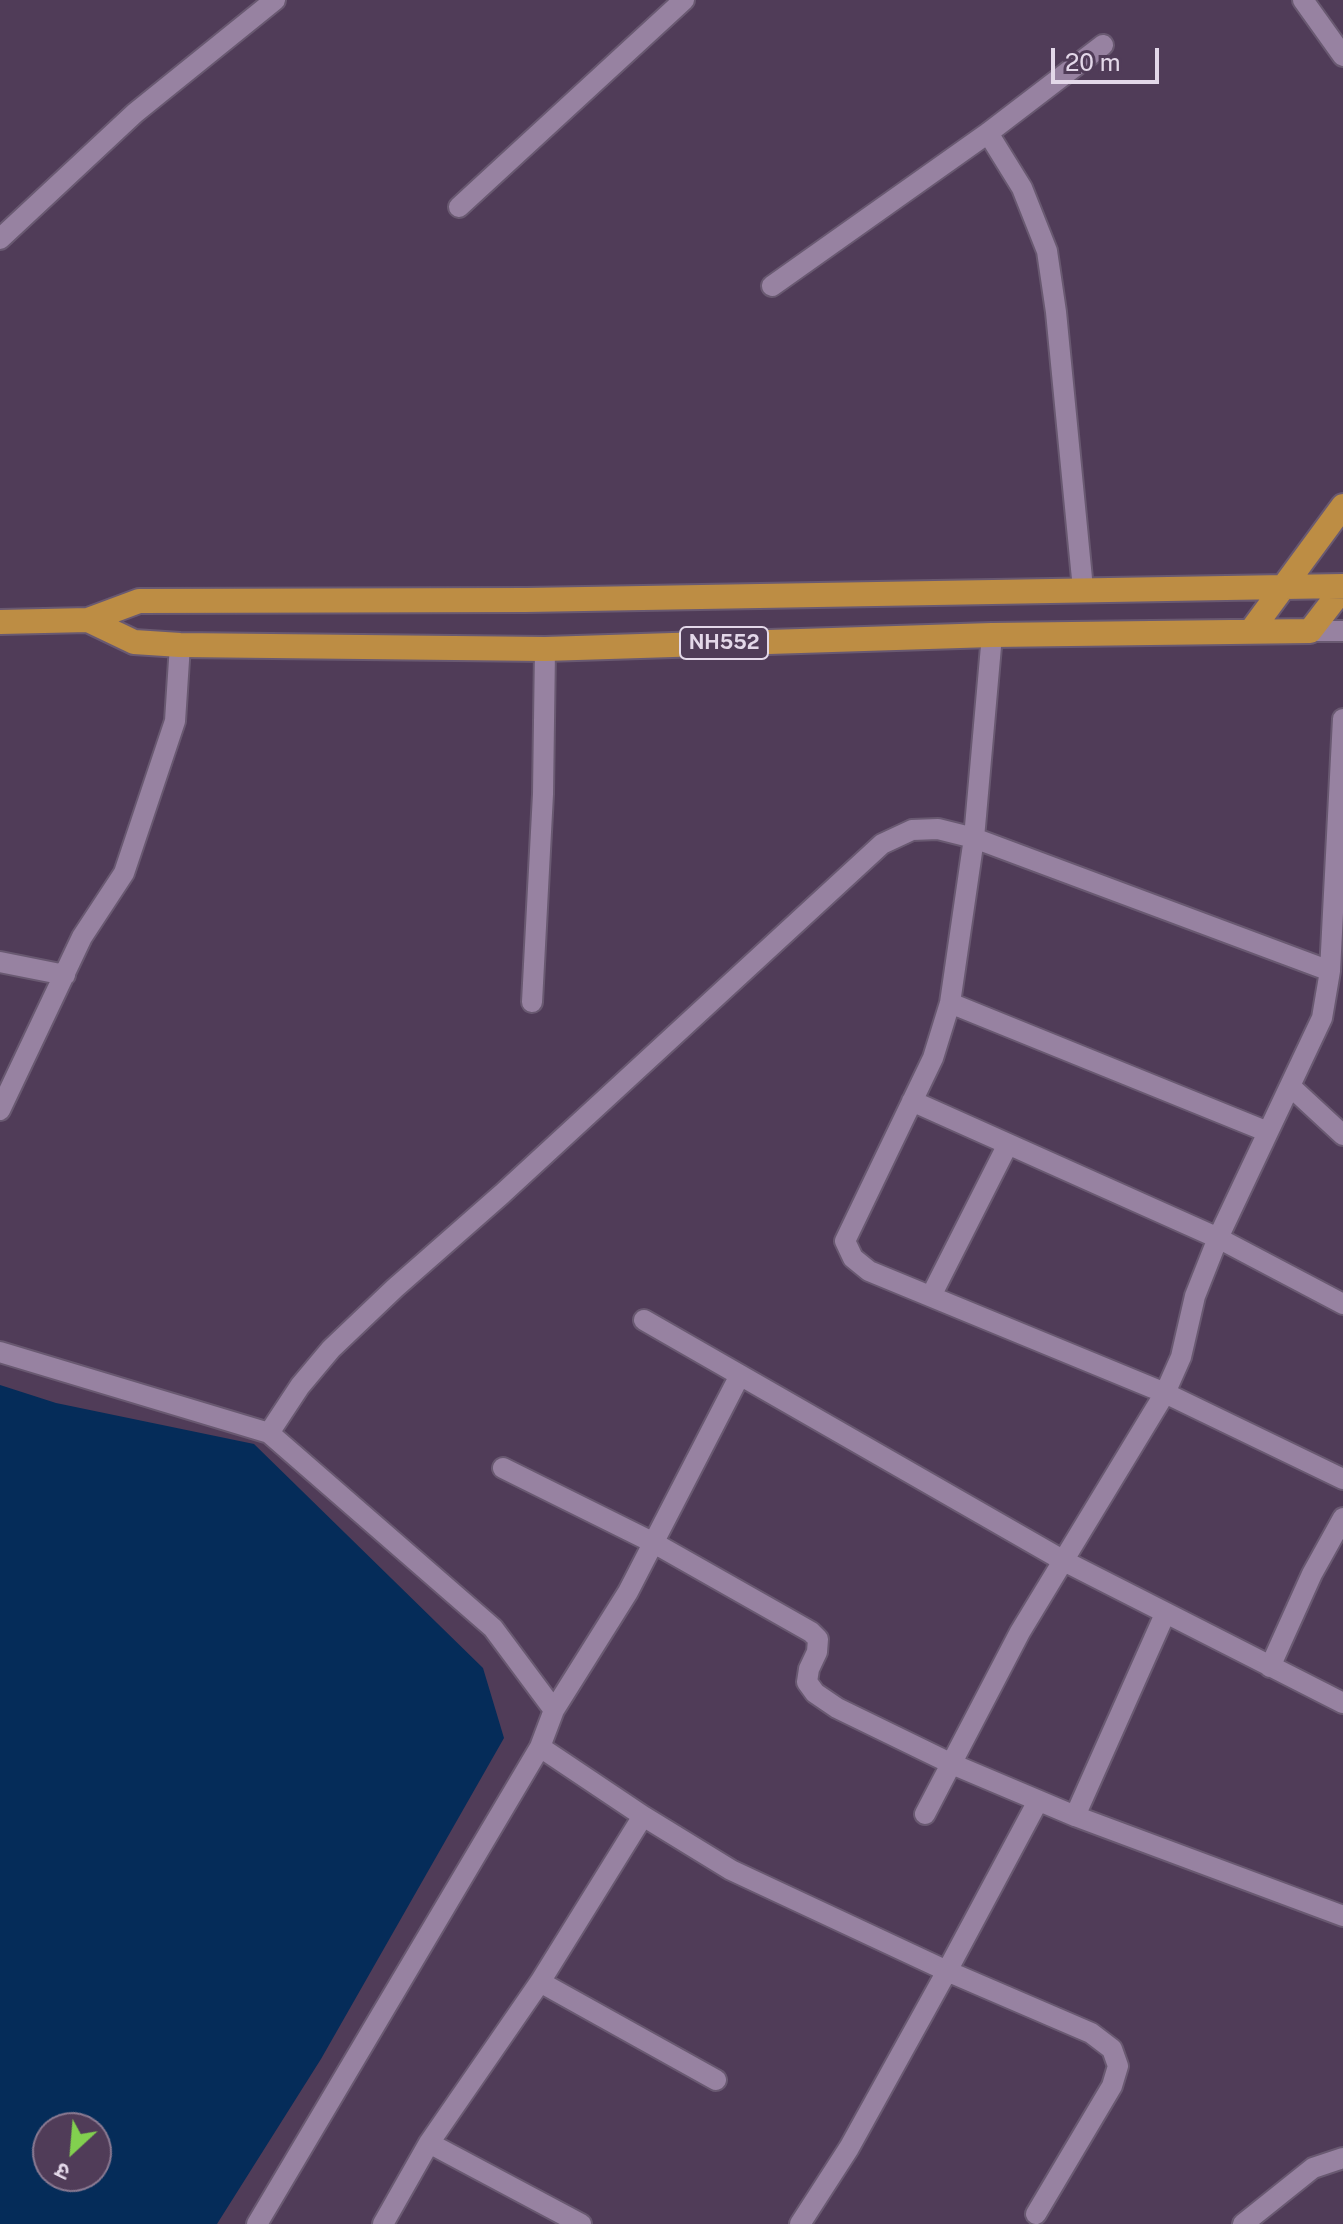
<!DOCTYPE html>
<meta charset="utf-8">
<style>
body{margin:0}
#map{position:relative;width:1343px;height:2224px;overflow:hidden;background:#503c58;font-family:"Public Sans","Noto Sans Devanagari",sans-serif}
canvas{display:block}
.north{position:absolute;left:32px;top:2112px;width:80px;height:80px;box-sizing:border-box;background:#503c58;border:2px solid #8b7a92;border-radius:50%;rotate:206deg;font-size:22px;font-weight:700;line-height:32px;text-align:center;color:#e3d8e9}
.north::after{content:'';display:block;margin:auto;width:28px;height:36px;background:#82d04f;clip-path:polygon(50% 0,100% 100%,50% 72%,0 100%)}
.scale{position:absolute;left:1051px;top:48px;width:108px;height:36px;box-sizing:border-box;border:4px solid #e3d8e9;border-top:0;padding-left:10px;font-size:24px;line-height:28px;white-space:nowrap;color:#e3d8e9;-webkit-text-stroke:6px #503c58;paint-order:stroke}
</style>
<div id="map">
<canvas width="1343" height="2224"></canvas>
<div class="north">उ</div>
<div class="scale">20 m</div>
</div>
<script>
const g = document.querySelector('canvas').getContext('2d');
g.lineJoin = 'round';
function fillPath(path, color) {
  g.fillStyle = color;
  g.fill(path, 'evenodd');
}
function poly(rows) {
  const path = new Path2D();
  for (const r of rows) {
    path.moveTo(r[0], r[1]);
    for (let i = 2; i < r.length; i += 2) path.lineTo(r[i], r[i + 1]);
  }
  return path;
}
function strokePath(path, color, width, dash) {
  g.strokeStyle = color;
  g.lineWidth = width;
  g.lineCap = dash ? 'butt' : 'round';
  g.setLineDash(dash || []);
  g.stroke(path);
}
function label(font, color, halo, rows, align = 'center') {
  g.font = font + ' "Public Sans",sans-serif';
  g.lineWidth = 8;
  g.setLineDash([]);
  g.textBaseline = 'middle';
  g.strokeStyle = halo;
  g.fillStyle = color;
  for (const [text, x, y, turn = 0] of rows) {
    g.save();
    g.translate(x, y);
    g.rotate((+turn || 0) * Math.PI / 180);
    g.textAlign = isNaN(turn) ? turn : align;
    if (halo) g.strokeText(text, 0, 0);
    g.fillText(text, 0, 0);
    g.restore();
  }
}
fillPath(poly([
 [0,1385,56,1403,254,1444,483,1668,504,1738,321,2059,217,2224,0,2224],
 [48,2128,96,2128,96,2176,48,2176]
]), '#052c59');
const minor = poly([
 [1303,0,1343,56],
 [988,133,1022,188,1047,251,1056,312,1083,589],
 [459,207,684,0],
 [0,239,135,113,275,0],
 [772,286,988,133,1103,45],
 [1310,631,1343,631],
 [992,635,974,838,950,1003,933,1058,845,1241,853,1258,869,1271,1165,1393,1343,1479],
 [0,962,65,975],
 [532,1002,543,794,545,649],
 [950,1003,1268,1132],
 [1290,1086,1343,1135],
 [912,1101,1218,1238,1343,1304],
 [0,1110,82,937,124,873,175,721,180,645],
 [931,1296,1008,1144],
 [644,1320,1064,1561,1343,1703],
 [0,1352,269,1433,493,1628,554,1710,540,1747,257,2224],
 [269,1433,300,1386,331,1349,395,1288,502,1194,882,844,912,830,938,829,974,838,1330,971],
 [503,1468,654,1543,811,1632,818,1639,817,1652,809,1669,807,1682,815,1693,837,1708,952,1764,1075,1816,1343,1916],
 [1270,1667,1312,1574,1343,1518],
 [554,1710,628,1592,740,1375],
 [540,1747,643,1816,731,1870,947,1971,849,2148,800,2224],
 [925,1814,1020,1632,1165,1393,1181,1357,1195,1296,1218,1238,1322,1018,1330,971,1343,719],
 [1075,1816,1165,1614],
 [540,1982,716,2080],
 [429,2143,581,2224],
 [1036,2214,1112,2086,1118,2066,1112,2049,1091,2033,947,1971,1038,1801],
 [383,2224,429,2143,540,1982,643,1816],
 [1243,2224,1313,2168,1343,2158]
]);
const highway = poly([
 [88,620,134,642,180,645,545,649,992,635,1310,631,1343,588],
 [0,622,88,620,139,601,526,600,1343,586],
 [1251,631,1343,506]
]);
strokePath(minor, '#695971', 24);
strokePath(highway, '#695971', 28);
strokePath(minor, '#9782a1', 20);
strokePath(highway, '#bd8d44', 24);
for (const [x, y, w] of [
 [724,643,88]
]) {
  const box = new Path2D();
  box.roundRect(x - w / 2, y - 16, w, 32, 6);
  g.fillStyle = '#503c58';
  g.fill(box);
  strokePath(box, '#e3d8e9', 2);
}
label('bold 20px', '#e3d8e9', null, [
 ["NH552",724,643]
]);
</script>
